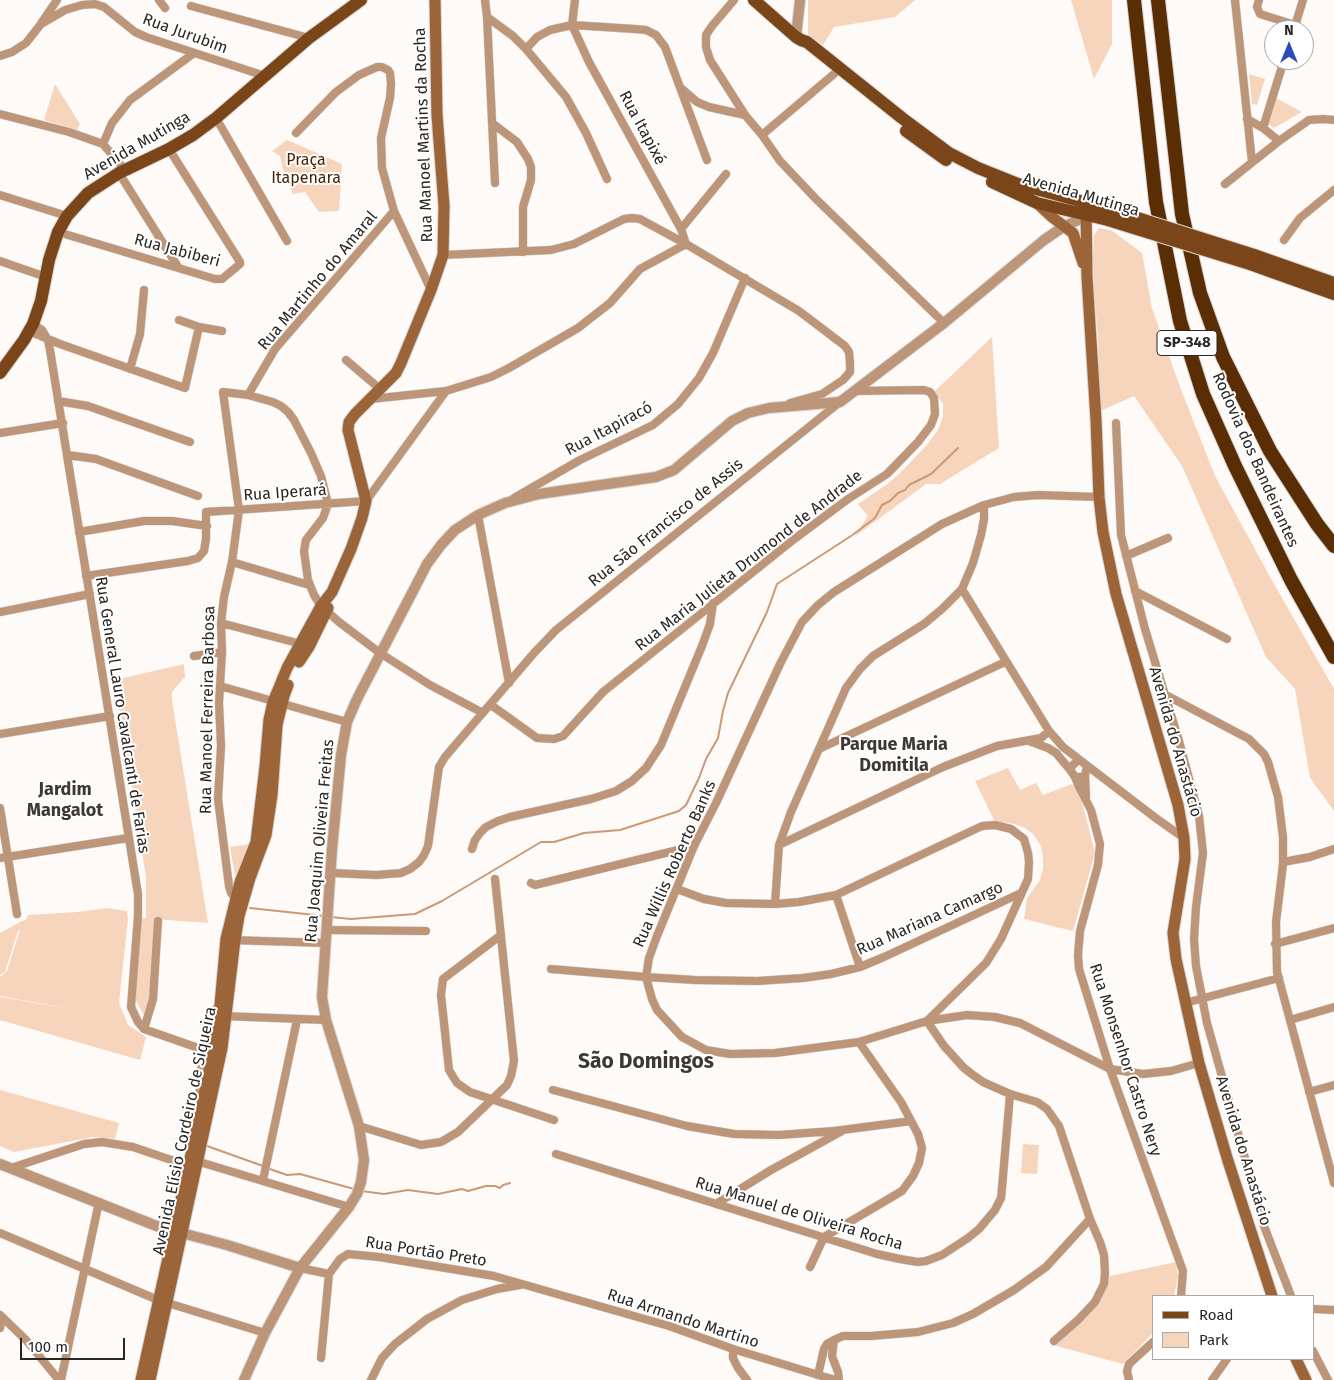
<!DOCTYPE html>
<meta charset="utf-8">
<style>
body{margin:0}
#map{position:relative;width:1334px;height:1380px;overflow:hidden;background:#fefaf7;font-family:"Fira Sans",sans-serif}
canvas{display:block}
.legend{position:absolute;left:1152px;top:1295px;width:162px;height:65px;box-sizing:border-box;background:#fff;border:1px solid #aaa8a7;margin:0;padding:6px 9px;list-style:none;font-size:15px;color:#2a2623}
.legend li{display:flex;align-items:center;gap:10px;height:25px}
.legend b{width:25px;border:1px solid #aaa8a7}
.north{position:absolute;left:1264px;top:20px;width:50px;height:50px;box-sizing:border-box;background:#fff;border:1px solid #aaa8a7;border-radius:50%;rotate:0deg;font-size:14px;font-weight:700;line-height:20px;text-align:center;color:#2a2623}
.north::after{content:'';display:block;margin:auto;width:18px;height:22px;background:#2b4aba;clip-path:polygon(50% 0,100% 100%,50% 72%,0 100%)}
.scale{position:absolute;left:20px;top:1338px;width:105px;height:22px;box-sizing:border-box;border:2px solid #2a2623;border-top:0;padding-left:6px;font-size:15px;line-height:18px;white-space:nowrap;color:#2a2623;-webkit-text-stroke:4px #fff;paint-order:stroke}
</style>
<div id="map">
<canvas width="1334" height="1380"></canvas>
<ul class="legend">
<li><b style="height:6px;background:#7a4518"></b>Road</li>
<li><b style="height:14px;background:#f7d4bc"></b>Park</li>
</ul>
<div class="north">N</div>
<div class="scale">100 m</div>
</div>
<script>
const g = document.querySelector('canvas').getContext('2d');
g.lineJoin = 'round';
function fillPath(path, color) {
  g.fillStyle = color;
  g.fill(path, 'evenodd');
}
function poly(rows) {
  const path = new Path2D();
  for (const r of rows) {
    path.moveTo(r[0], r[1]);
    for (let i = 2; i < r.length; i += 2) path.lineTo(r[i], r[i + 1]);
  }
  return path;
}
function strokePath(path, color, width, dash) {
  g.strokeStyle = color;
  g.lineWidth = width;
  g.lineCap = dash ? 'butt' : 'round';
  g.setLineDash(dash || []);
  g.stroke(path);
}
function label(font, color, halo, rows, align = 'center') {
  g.font = font + ' "Fira Sans",sans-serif';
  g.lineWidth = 4;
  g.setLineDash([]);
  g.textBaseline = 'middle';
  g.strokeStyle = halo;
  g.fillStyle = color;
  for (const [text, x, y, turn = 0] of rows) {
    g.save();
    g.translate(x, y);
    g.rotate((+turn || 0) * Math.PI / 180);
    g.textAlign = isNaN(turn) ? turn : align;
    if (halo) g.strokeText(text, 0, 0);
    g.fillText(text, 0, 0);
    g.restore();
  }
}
fillPath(poly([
 [808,0,915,0,895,17,834,27,823,45,808,34],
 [1071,0,1112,0,1112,44,1094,79],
 [1249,74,1265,79,1257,105,1252,104],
 [55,84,80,124,77,130,44,120],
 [1276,98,1302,112,1274,128,1268,124],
 [287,140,342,164,339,211,319,212,305,192,293,194,283,169,280,156,272,151],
 [1099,228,1111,230,1142,253,1152,308,1180,387,1215,476,1269,575,1334,689,1334,811,1310,778,1295,689,1266,657,1182,466,1134,396,1100,411,1098,336,1094,292,1093,256,1094,235],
 [992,337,999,448,940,484,926,484,854,537,868,516,858,504,886,485,900,473,926,446,938,430,943,416,943,403,934,393,936,390],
 [184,664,185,677,172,692,172,700,208,923,155,919,151,1000,146,1019,135,999,138,918,146,918,146,877,115,680],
 [1008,768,1020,790,1036,783,1043,795,1072,784,1080,794,1095,853,1073,931,1024,919,1027,898,1040,880,1043,869,1043,857,1041,846,1033,834,1025,828,1015,824,995,822,975,781],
 [250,844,235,876,230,847],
 [107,908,127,911,128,919,119,1003,128,1025,146,1037,140,1060,0,1020,0,997,76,1010,0,996,0,977,7,971,20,930,18,931,5,972,0,975,0,933,22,921,26,920,28,915,78,912],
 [0,1090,119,1123,115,1139,93,1137,14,1152,0,1146],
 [1023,1144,1039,1145,1037,1174,1021,1173],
 [1176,1262,1178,1276,1174,1296,1153,1296,1153,1333,1123,1364,1053,1345,1094,1307,1102,1297,1110,1276]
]), '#f7d4bc');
strokePath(poly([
 [250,908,324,916],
 [331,917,351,919,415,914,442,901,541,842,554,842,584,833,620,830,679,811,686,805,699,778,706,759,718,738,723,711,728,693,767,612,777,584,851,536,875,518,882,505,890,501,898,493,905,490,909,485,931,474,958,448],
 [207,1146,263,1166],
 [267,1168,287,1175,300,1174,354,1189],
 [361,1191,384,1194,408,1190,438,1194,462,1189,468,1191,486,1186,495,1186,500,1188,503,1185,510,1183]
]), '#cb9976', 2);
const minor = poly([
 [159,0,165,8],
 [485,0,487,17,495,183],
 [734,0,712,26,706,35,706,47,710,60,745,115,762,135,780,161,817,200,944,323],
 [1235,0,1252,162],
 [1259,0,1257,7,1260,14,1295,25],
 [191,6,309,38],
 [487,17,513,36,526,49,566,97,586,133,607,179],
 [42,22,57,0],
 [1294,29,1303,0],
 [526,49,537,37,550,30,572,25,635,29,646,30,656,35,665,47,707,160],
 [0,56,12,52,26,43,41,24,65,10,82,5,95,4,104,7,135,32,146,37,265,76],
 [682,89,697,102,709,107,745,115],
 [0,114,69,132,103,144,125,170],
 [216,118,287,241],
 [1247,119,1263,128,1279,141],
 [492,123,517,142,528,159,531,167,531,180,523,207,523,252],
 [1263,128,1284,60],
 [296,133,336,92,359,75,377,67,382,67,388,70,390,73,391,84,390,98,381,138,382,168,394,211,431,290],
 [762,135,834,74],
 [103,144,112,123,130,100,194,53],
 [119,173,178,267],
 [1225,184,1279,141,1309,120,1323,119,1334,120],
 [0,195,67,216],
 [681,229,726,174],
 [58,232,215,279,222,279,240,264,240,262,169,149],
 [1284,240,1300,218,1334,190],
 [443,255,551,250,574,244,624,219,632,218,640,219,686,244,799,311,845,346,849,352,850,363,850,372,843,380,822,394,790,403],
 [0,261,46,277],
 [179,320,199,327,222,331],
 [33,324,42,330,48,340,50,350,138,894,138,916,131,1007,138,1022,144,1029,204,1050],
 [29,331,60,344,185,388,199,327],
 [346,360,380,389],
 [130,369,140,334,144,290],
 [248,395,275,349,394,211],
 [371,399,446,391,491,377,509,368,578,328,610,303,640,269,686,244,681,229,589,62,572,25,575,0],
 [58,401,88,406,190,442],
 [1116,423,1121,535,1145,629,1179,741,1199,816,1203,853,1196,907,1194,939,1196,966,1207,1023,1264,1226,1291,1296],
 [0,433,63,423],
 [68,455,96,459,198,496],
 [1099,497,1038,495,1014,497,984,505,942,524,834,592,818,605,802,622,780,664,716,803,694,846,657,936,649,958,646,977,652,999,657,1010,682,1037,706,1050,730,1054,775,1053,859,1042,927,1021,967,1015,995,1017,1020,1023,1110,1069,1143,1074,1171,1071,1199,1063],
 [514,498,580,460,653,425,678,404,699,378,713,353,745,278],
 [478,515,509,683],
 [79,532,144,521,172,521,207,526],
 [1126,556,1168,538],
 [232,562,309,585],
 [86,576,188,561,198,558,204,551,206,539,206,512,366,501,446,391],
 [962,589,1049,731,1063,747,1085,764,1087,767,1085,775,1082,777,1075,777,1071,771,1071,767,1077,761,1081,761],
 [1135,591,1227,639],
 [0,612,90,594],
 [221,623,305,645],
 [194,656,222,652],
 [220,686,347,722],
 [1164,694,1249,739,1264,754,1268,762,1278,797,1283,837,1283,864,1276,922,1277,972,1334,1183],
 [491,705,537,738,554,739,563,736,603,692,793,540,848,499,887,474,918,442,931,425,935,414,934,398,930,392,924,390,855,391],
 [0,734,110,716],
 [1029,741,1048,748,1056,753,1071,771],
 [819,749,1005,662],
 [1085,764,1157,819,1184,838],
 [1085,775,1086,797],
 [1075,777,1079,787,1091,810,1100,844,1098,865,1080,931,1078,955,1079,969,1110,1069,1183,1271,1181,1296],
 [0,808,17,914],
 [779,845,943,767,997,746,1041,738,1049,731],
 [472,849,475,840,480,833,486,827,498,821,510,817,591,799,616,791,632,781,646,768,661,745,702,646,710,624,713,603],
 [0,858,128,838],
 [1283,862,1310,857,1334,849],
 [332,873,376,875,401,873,410,869,419,862,424,855,428,846,439,767,445,757,534,653,556,630,840,402],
 [531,883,535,885,694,846],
 [677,889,704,899,726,903,775,904,799,902,836,895,982,826,995,825,1011,829,1024,839,1028,853,1029,862,1028,879,1001,939,986,963,927,1021],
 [836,895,860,967],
 [237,900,231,893,229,886,218,799,221,746,219,703,222,652,221,623,224,597,232,562,239,510,223,392,248,395,273,402,281,406,288,412,294,420,311,453,321,476,328,504,323,518,306,540,304,551,308,580,314,595,321,606,339,622,380,653,430,685,483,713],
 [775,904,779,845,791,812,846,688,860,669,873,656,924,624,942,609,962,589,973,563,981,535,984,519,984,505],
 [327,930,426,931],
 [501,935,443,979,441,995,449,1070,457,1083,470,1092,554,1120],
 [230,940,326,943],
 [1275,944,1334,928],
 [551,969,646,977,695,980,757,981,803,978,831,974,860,967,884,957,1021,893],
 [1185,1003,1279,978],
 [223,1016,326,1020],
 [1290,1020,1334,1007],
 [927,1021,944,1046,964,1068,973,1075,983,1082,1010,1094,1037,1102,1047,1109,1059,1126,1090,1219,1100,1242,1104,1255,1105,1273,1104,1284,1095,1302,1078,1320,1054,1341],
 [144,1029,153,999,158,921],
 [553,1090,687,1126,734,1134,779,1135,834,1131,911,1121],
 [1309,1092,1334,1085],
 [204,1094,200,1091,199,1085,204,1050,212,1012,220,1006],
 [359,1126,421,1145,441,1142,458,1132,507,1085,511,1076,514,1061,495,879],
 [556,1154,877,1254,900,1259,918,1262,926,1261,942,1255,968,1238,979,1229,995,1210,1001,1198,1002,1188,1010,1094],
 [193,1160,349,1207],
 [11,1168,84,1144,102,1142,133,1147,192,1167],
 [263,1180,297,1020],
 [716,1204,771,1170,842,1131],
 [0,1233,158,1300,265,1333],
 [810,1267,824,1237,902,1191,913,1176,919,1163,922,1148,918,1134,901,1102,859,1042],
 [300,1268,329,1274],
 [1313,1309,1334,1310],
 [0,1315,26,1340,59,1380],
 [0,1328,2,1317],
 [834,1340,832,1356,838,1372,839,1380],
 [733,1349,733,1358,738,1368,747,1380],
 [1313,1351,1328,1380],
 [321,1358,329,1274,340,1259,348,1254,379,1257,494,1276,669,1326,733,1349,835,1380],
 [818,1375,824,1349,827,1344,834,1340,843,1336,871,1336,918,1332,953,1323,973,1314,1014,1290,1046,1267,1090,1219],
 [61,1380,99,1202],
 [371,1380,382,1358,395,1344,427,1319,462,1300,497,1289,520,1285],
 [1129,1380,1127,1371,1129,1364,1153,1342],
 [1212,1380,1227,1359]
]);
const tertiary = poly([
 [796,37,800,0],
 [0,1164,159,1227,227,1245,300,1268],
 [244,1380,265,1333,300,1268,349,1207,357,1194,361,1182,364,1160,359,1126,326,1020,322,997,332,849,341,755,347,722,357,699,427,564,441,545,455,530,478,515,505,503,539,494,656,477,674,470,732,421,748,413,769,408,840,402,944,323,1044,240,1063,227,1087,216]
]);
const secondary = poly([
 [1037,203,1052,217,1073,233,1083,263],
 [1086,207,1087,277,1096,420,1099,497,1103,532,1116,594,1178,805,1184,838,1185,859,1173,933,1176,959,1199,1063,1228,1161,1272,1296],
 [299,662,309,647,328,608],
 [1296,1359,1306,1380],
 [141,1380,209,1073,219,1016,226,939,240,882,256,842,265,767,269,720,273,702,287,668,321,606,332,592,351,549,362,518,366,501,348,430,349,422,355,414,396,373,401,363,431,290,443,255,444,206,437,115,435,0],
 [150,1380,222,1048,235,940,239,916,250,878,266,835,272,795,277,725,284,696,288,685]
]);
const primary = poly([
 [754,0,796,37,801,40,807,42,902,118,949,153,978,168,1018,184,1109,209],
 [906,131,946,160],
 [992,182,1037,203,1108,220],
 [1254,255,1334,283],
 [1250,264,1334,294],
 [0,373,24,340,33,324,41,301,49,260,58,232,67,216,88,193,119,173,169,149,193,135,216,118,309,38,361,0]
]);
const motorway = poly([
 [1134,0,1156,202,1180,321,1203,394,1235,466,1291,580,1334,657],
 [1158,0,1182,214,1200,293,1223,357,1270,451,1317,524,1334,546]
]);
strokePath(minor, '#d8d4d1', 9);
strokePath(tertiary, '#d8d4d1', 12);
strokePath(secondary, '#d8d4d1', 13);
strokePath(primary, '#d8d4d1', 14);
strokePath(motorway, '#d8d4d1', 16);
strokePath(minor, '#bd967a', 8);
strokePath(tertiary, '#bd967a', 10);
strokePath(secondary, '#9c6439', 11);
strokePath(primary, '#7a4518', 12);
strokePath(motorway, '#5a2e04', 14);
const primaryBridge = poly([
 [1109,209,1254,255],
 [1108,220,1250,264]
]);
strokePath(primaryBridge, '#d8d4d1', 14, []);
strokePath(primaryBridge, '#7a4518', 12);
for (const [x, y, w] of [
 [1187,343,60]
]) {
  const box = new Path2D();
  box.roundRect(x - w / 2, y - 12.5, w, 25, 4);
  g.fillStyle = '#fff';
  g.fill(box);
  strokePath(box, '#2a2623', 1);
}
label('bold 15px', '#2a2623', null, [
 ["SP-348",1187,343]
]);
label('16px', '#2a2623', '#fff', [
 ["Rua Jurubim",185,34,20],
 ["Rua Itapixé",642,128,62],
 ["Rua Manoel Martins da Rocha",424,135,-92],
 ["Avenida Mutinga",137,146,-30],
 ["Avenida Mutinga",1081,195,16],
 ["Rua Jabiberi",177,251,15],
 ["Rua Martinho do Amaral",318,281,-50],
 ["Rua Itapiracó",609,429,-28],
 ["Rodovia dos Bandeirantes",1255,460,66],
 ["Rua Iperará",285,493,-4],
 ["Rua São Francisco de Assis",666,523,-39],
 ["Rua Maria Julieta Drumond de Andrade",749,561,-38],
 ["Rua Manoel Ferreira Barbosa",208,710,-89],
 ["Rua General Lauro Cavalcanti de Farias",122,715,81],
 ["Avenida do Anastácio",1175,742,74],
 ["Rua Joaquim Oliveira Freitas",320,841,-85],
 ["Rua Willis Roberto Banks",675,864,-66],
 ["Rua Mariana Camargo",930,919,-24],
 ["Rua Monsenhor Castro Nery",1125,1060,72],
 ["Avenida Elísio Cordeiro de Siqueira",185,1131,-78],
 ["Avenida do Anastácio",1243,1151,73],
 ["Rua Manuel de Oliveira Rocha",799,1214,17],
 ["Rua Portão Preto",426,1252,9],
 ["Rua Armando Martino",683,1319,18]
]);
label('16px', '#442307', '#fff', [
 ["Praça",306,161],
 ["Itapenara",306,179]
]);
label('bold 18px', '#3f3732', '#fff', [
 ["Parque Maria",894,745],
 ["Domitila",894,766],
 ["Jardim",65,790],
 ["Mangalot",65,811]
]);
label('bold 21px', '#3f3732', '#fff', [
 ["São Domingos",646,1062]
]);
</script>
